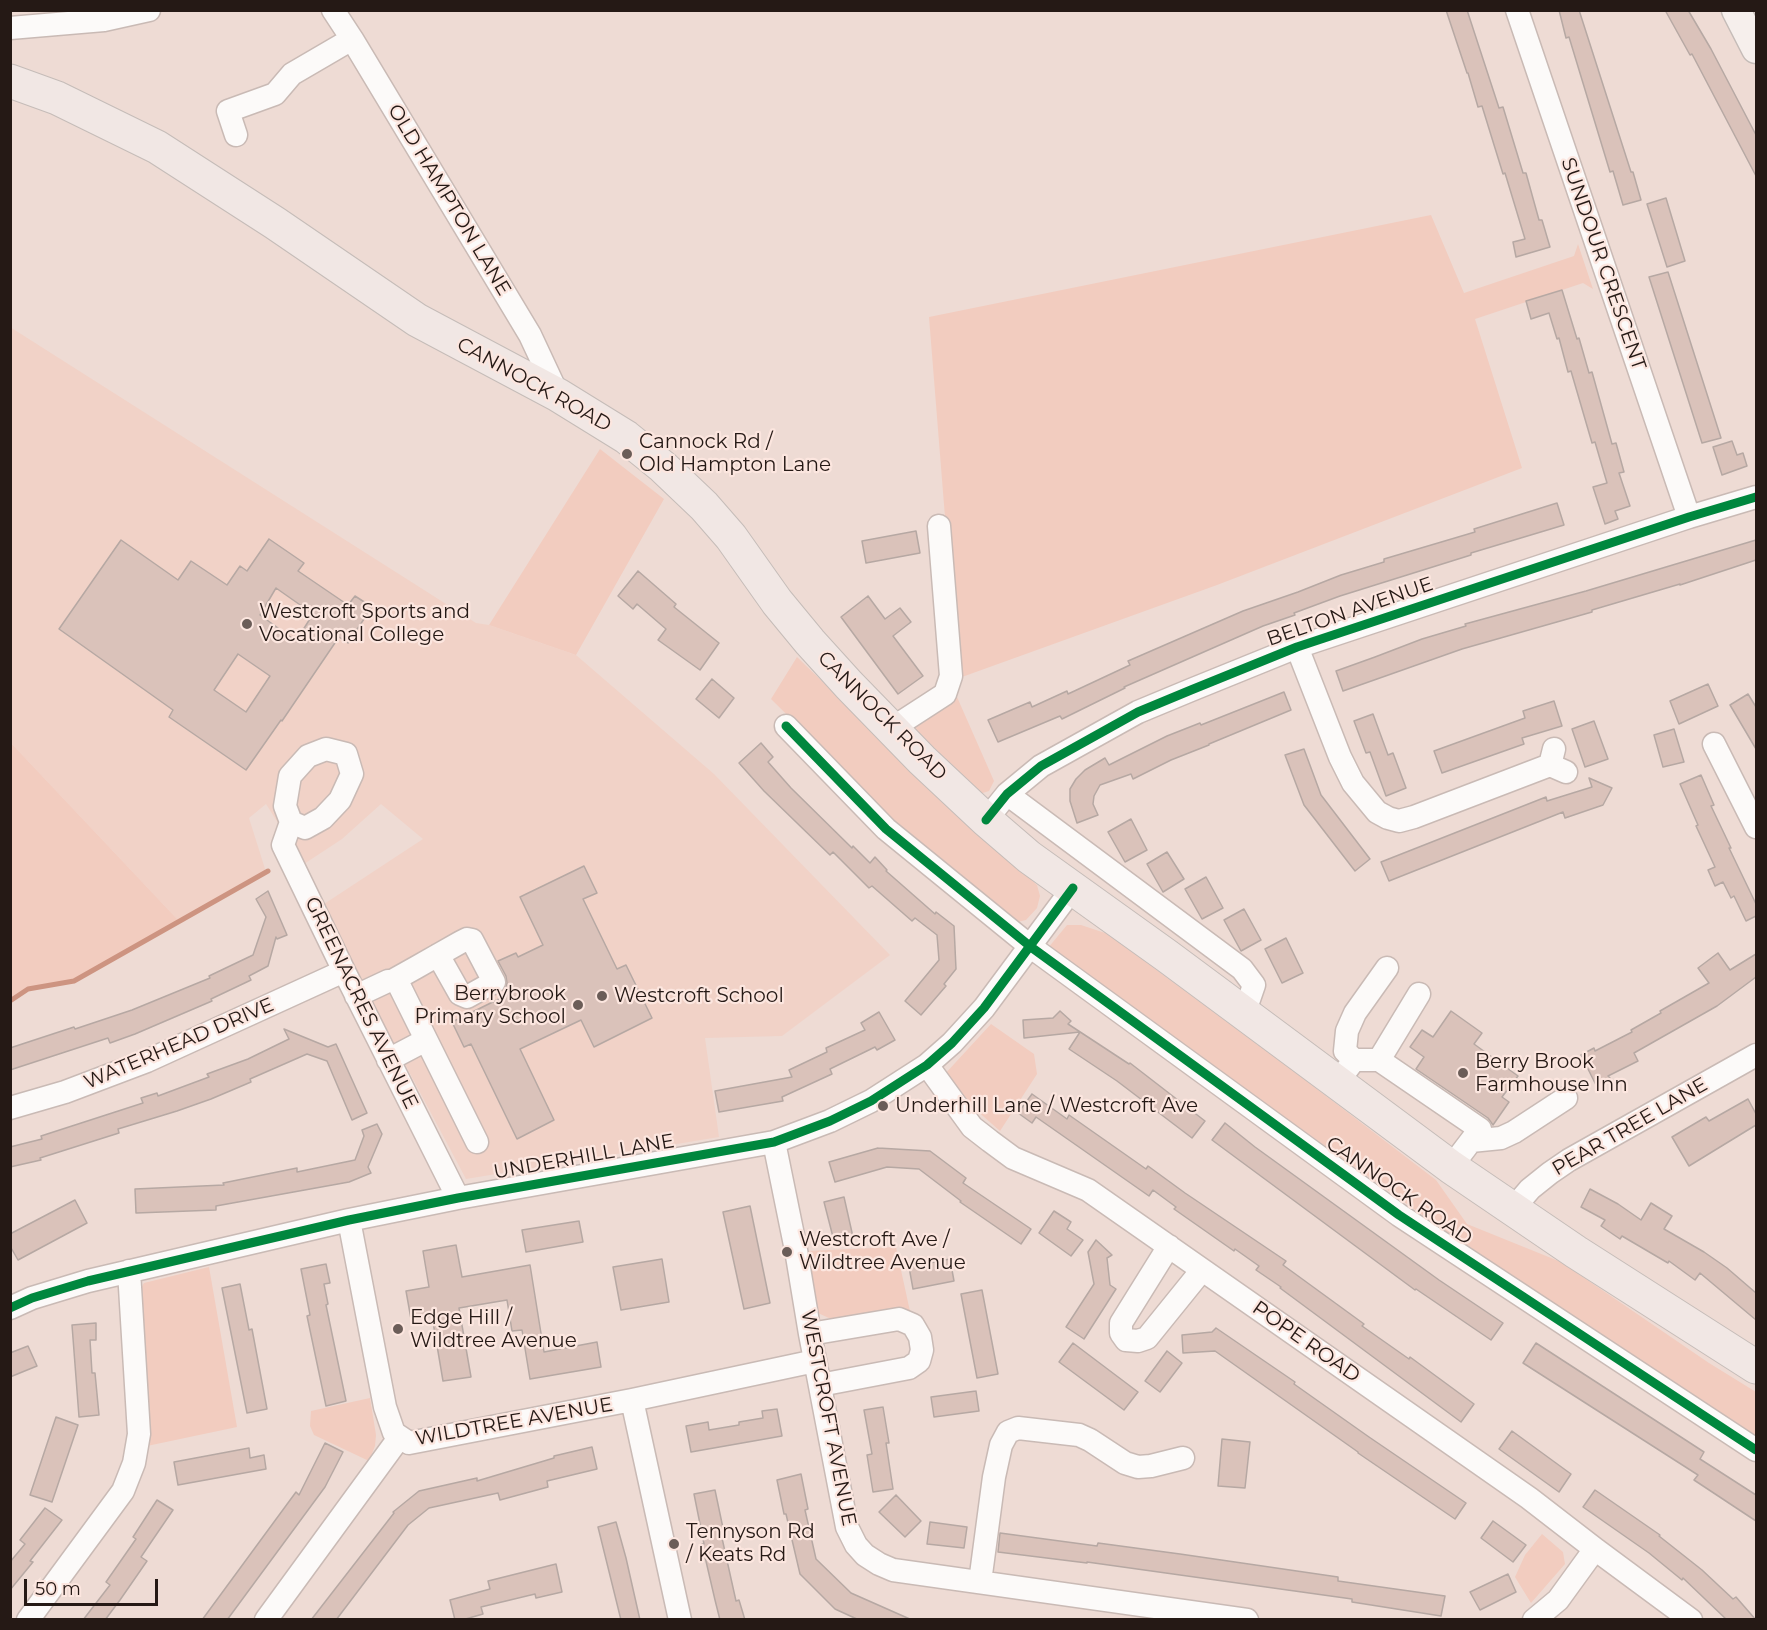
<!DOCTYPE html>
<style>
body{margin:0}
#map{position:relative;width:1767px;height:1630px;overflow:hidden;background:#eedbd4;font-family:Montserrat,sans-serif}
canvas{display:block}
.frame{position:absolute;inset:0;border:12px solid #251915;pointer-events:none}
.scale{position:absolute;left:24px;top:1579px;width:134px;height:27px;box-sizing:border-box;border:3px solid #251915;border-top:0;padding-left:8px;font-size:18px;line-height:21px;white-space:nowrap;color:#251915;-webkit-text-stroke:4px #fce6df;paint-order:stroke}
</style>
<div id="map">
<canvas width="1767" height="1630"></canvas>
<div class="frame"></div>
<div class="scale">50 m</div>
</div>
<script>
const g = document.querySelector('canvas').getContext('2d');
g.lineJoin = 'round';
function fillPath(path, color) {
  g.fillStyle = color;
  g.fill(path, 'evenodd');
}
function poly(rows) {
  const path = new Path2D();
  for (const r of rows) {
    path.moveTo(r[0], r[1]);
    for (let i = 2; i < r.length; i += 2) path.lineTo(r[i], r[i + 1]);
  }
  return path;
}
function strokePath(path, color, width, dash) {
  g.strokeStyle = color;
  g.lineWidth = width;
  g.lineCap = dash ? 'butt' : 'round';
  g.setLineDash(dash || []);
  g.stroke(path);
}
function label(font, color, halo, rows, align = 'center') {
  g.font = font + ' Montserrat,sans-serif';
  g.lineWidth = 4.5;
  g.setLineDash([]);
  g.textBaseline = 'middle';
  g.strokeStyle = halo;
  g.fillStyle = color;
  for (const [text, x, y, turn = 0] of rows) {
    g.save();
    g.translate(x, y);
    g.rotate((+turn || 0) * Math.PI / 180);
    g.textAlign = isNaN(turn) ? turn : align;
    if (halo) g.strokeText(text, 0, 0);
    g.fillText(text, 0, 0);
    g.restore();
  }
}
fillPath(poly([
 [10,327,476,623,489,625,576,655,714,774,890,955,782,1036,705,1038,719,1137,466,1179,321,906,423,839,381,804,342,839,304,864,266,804,249,818,266,872,179,921,11,743]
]), '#f1d2c7');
fillPath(poly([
 [1431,215,1464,293,1574,256,1578,244,1593,289,1583,283,1475,319,1522,468,1217,585,962,677,947,527,945,517,929,317],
 [600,449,664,499,576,655,489,625],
 [797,657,955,810,1037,885,1040,896,1037,908,1026,920,1013,923,919,846,771,699],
 [957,697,994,781,989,791,976,795,908,728],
 [11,743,179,921,74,981,28,989,11,1001],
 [1067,925,1081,925,1108,934,1300,1076,1436,1180,1467,1224,1561,1262,1709,1363,1756,1392,1756,1437,1514,1280,1056,955,1048,948],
 [991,1024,1034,1054,1037,1074,1000,1131,950,1087,944,1075],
 [896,1247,911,1316,895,1309,831,1319,818,1313,806,1251],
 [209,1267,237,1427,147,1446,137,1295,144,1283],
 [370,1398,376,1435,375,1446,369,1461,314,1435,310,1426,311,1411],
 [1542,1534,1563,1552,1565,1564,1531,1603,1515,1577,1525,1555]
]), '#f2ccbf');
strokePath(poly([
 [10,1001,28,989,74,981,268,871]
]), '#cd9481', 5);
const building = poly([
 [1446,10,1467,10,1499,108,1503,107,1523,173,1526,173,1539,220,1542,220,1550,247,1516,257,1513,242,1525,239,1505,173,1503,174,1482,106,1478,107,1468,73,1467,73,1446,10],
 [1559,10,1579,10,1631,172,1633,172,1641,200,1623,205,1613,171,1610,172,1569,37,1566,38,1559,10],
 [1665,10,1688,10,1711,49,1756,135,1756,176,1692,54,1690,55,1665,10],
 [1666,198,1685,261,1667,267,1647,204,1666,198],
 [1668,272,1721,438,1702,443,1649,277,1668,272],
 [1562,290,1577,339,1579,338,1589,373,1592,372,1612,444,1616,443,1624,472,1619,473,1630,506,1615,511,1618,519,1605,524,1593,487,1607,483,1595,442,1592,443,1571,371,1568,372,1559,338,1557,339,1549,313,1531,319,1526,301,1562,290],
 [1732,441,1737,455,1743,453,1747,466,1722,475,1713,447,1732,441],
 [1557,503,1564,525,1471,553,1471,555,1340,596,1294,613,1295,615,1263,626,1124,687,1125,688,1062,719,1060,716,998,742,988,720,1030,702,1032,707,1067,691,1068,694,1130,665,1128,661,1243,611,1298,592,1341,575,1384,562,1384,559,1475,532,1474,529,1557,503],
 [916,531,920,553,866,563,862,541,916,531],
 [269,539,304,563,298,571,348,605,355,596,372,607,348,643,339,637,282,721,281,720,246,770,169,717,173,710,59,629,121,540,178,580,191,561,227,585,240,566,247,571,269,539],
 [276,588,313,614,296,641,260,615,276,588],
 [238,654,270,676,246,712,214,690,238,654],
 [1756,540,1756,560,1680,585,1680,584,1592,610,1592,612,1462,649,1343,691,1336,671,1375,657,1422,639,1466,626,1465,624,1586,591,1756,540],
 [638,571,676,604,674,607,719,643,700,670,658,640,666,629,637,604,633,609,618,596,638,571],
 [868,596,885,619,900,608,911,622,893,636,923,676,898,694,841,617,868,596],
 [712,679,734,698,719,718,696,699,712,679],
 [1708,684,1718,706,1679,724,1670,701,1708,684],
 [1284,692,1291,710,1209,744,1209,745,1171,760,1133,779,1131,774,1100,785,1094,796,1093,804,1098,815,1077,823,1070,801,1070,789,1076,779,1085,770,1105,758,1109,765,1167,736,1200,723,1201,725,1284,692],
 [1748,694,1756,707,1756,749,1730,705,1748,694],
 [1554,701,1562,726,1522,738,1524,744,1442,773,1434,751,1525,718,1523,711,1554,701],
 [1373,714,1388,755,1393,753,1406,788,1386,796,1370,752,1366,753,1354,721,1373,714],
 [1594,721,1608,759,1585,767,1572,729,1594,721],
 [1674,729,1684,762,1663,767,1654,735,1674,729],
 [761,743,773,757,768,762,791,788,852,848,853,846,870,863,875,857,887,870,886,871,935,914,936,912,954,926,956,969,944,984,946,986,921,1015,905,1001,939,960,937,935,915,918,912,921,872,886,869,888,833,852,830,855,764,791,739,763,761,743],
 [1304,749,1321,795,1370,859,1355,871,1304,805,1285,755,1304,749],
 [1701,775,1714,805,1711,806,1731,848,1729,848,1756,904,1756,916,1746,921,1734,896,1731,898,1723,882,1715,886,1708,870,1715,867,1696,826,1698,825,1680,784,1701,775],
 [1589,778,1612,788,1603,805,1565,818,1563,812,1389,881,1381,862,1546,797,1547,801,1592,787,1589,778],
 [1131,819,1147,850,1125,862,1108,832,1131,819],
 [1167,852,1184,879,1163,892,1147,864,1167,852],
 [584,866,597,893,583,899,617,969,626,965,652,1018,594,1047,581,1020,520,1049,554,1120,517,1139,471,1044,464,1047,452,1022,507,995,505,990,507,983,506,976,498,961,516,953,518,957,543,945,520,897,584,866],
 [1206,877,1223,908,1202,919,1185,889,1206,877],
 [268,891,287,935,277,939,276,937,268,966,249,976,251,980,211,999,212,1001,135,1034,110,1043,108,1038,10,1070,10,1048,74,1027,75,1029,132,1010,210,978,209,976,253,955,266,917,256,899,268,891],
 [1244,909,1261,940,1241,951,1224,920,1244,909],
 [1286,938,1303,973,1282,983,1265,949,1286,938],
 [1718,953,1730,970,1756,954,1756,977,1717,1006,1634,1053,1638,1061,1608,1076,1610,1078,1596,1085,1581,1055,1594,1048,1595,1051,1632,1032,1631,1030,1661,1013,1660,1011,1709,983,1698,968,1718,953],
 [1060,1011,1071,1021,1068,1024,1129,1064,1130,1063,1205,1121,1192,1138,1117,1081,1069,1049,1080,1032,1024,1038,1023,1020,1053,1018,1060,1011],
 [1451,1011,1482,1033,1474,1044,1518,1076,1502,1097,1509,1102,1493,1125,1488,1118,1416,1069,1424,1057,1410,1047,1422,1030,1433,1037,1451,1011],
 [879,1012,895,1040,877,1050,875,1047,830,1069,832,1074,782,1097,783,1101,719,1112,715,1091,792,1077,789,1070,827,1052,826,1048,865,1030,861,1023,879,1012],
 [284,1029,328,1047,336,1044,367,1113,352,1120,327,1061,307,1054,250,1079,251,1082,211,1099,177,1111,118,1129,119,1133,40,1158,41,1160,10,1167,10,1147,42,1139,41,1136,143,1103,141,1098,157,1093,158,1096,209,1077,207,1074,248,1059,289,1039,284,1029],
 [1032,1094,1067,1119,1069,1115,1146,1169,1148,1166,1185,1193,1286,1261,1283,1265,1364,1324,1362,1326,1409,1359,1410,1357,1474,1404,1461,1422,1280,1288,1281,1287,1256,1270,1259,1266,1235,1249,1234,1251,1174,1209,1176,1207,1153,1190,1149,1196,1036,1117,1032,1123,1018,1113,1032,1094],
 [1748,1099,1756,1114,1756,1125,1689,1166,1672,1137,1706,1117,1709,1121,1748,1099],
 [1225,1123,1255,1147,1439,1280,1503,1323,1491,1340,1416,1289,1415,1290,1212,1140,1225,1123],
 [377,1124,382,1134,368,1167,371,1173,349,1182,216,1206,216,1210,136,1213,135,1189,224,1185,223,1183,297,1168,297,1172,355,1160,364,1136,362,1130,377,1124],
 [878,1148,930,1151,966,1178,963,1183,1031,1229,1021,1244,960,1202,961,1201,919,1169,887,1167,835,1182,829,1162,878,1148],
 [1590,1189,1618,1204,1641,1220,1651,1203,1672,1216,1664,1229,1704,1252,1727,1268,1756,1293,1756,1320,1700,1273,1695,1280,1669,1261,1668,1263,1622,1236,1620,1239,1601,1226,1605,1220,1581,1207,1590,1189],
 [844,1197,853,1237,834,1241,824,1202,844,1197],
 [75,1200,87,1223,18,1260,10,1246,10,1234,75,1200],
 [750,1206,770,1303,744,1309,723,1212,750,1206],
 [1054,1211,1071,1222,1067,1229,1083,1240,1071,1256,1039,1233,1054,1211],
 [579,1221,583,1242,526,1252,522,1230,579,1221],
 [1096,1240,1112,1255,1107,1258,1110,1285,1116,1289,1084,1339,1066,1327,1094,1284,1088,1252,1096,1240],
 [456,1245,462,1277,530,1265,544,1352,597,1342,601,1367,530,1379,522,1330,512,1331,507,1300,459,1308,471,1377,443,1381,432,1316,411,1319,406,1291,429,1287,423,1251,456,1245],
 [662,1259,669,1302,621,1310,613,1267,662,1259],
 [950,1259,954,1281,913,1289,909,1267,950,1259],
 [326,1264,330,1283,324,1284,328,1304,326,1305,346,1401,326,1406,307,1316,310,1315,301,1269,326,1264],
 [240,1284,249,1330,252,1329,267,1409,247,1413,222,1288,240,1284],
 [982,1290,998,1374,977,1378,961,1294,982,1290],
 [96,1323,96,1340,90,1340,92,1373,95,1373,99,1415,79,1417,72,1325,96,1323],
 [1216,1328,1295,1382,1294,1384,1369,1437,1466,1503,1455,1519,1358,1453,1358,1452,1215,1351,1183,1353,1182,1335,1212,1332,1216,1328],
 [1073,1343,1138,1392,1124,1410,1059,1362,1073,1343],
 [1536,1343,1704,1452,1700,1459,1756,1495,1756,1521,1694,1480,1698,1475,1523,1363,1536,1343],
 [28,1346,37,1366,10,1377,10,1353,28,1346],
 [1167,1351,1182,1363,1160,1392,1145,1381,1167,1351],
 [976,1391,979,1411,934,1417,931,1397,976,1391],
 [883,1407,889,1443,886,1443,893,1489,873,1492,867,1455,872,1454,864,1410,883,1407],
 [777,1409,782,1436,691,1452,686,1426,708,1422,709,1430,739,1425,739,1422,763,1418,762,1411,777,1409],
 [56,1417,78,1425,52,1502,30,1495,56,1417],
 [1512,1431,1571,1474,1559,1492,1499,1449,1512,1431],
 [1222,1439,1250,1442,1245,1488,1218,1486,1222,1439],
 [325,1443,343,1452,325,1487,227,1620,202,1620,296,1492,299,1495,325,1443],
 [592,1447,597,1469,547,1481,548,1487,500,1500,498,1493,429,1508,408,1525,336,1620,311,1620,394,1513,393,1512,419,1491,477,1478,477,1481,554,1458,554,1456,592,1447],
 [249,1448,250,1458,264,1455,266,1469,178,1485,174,1462,249,1448],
 [801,1474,808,1509,805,1510,816,1559,851,1593,912,1620,859,1620,835,1609,800,1574,786,1514,784,1514,777,1480,801,1474],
 [715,1490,723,1528,720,1529,736,1601,739,1600,745,1620,720,1620,715,1600,702,1544,704,1544,694,1494,715,1490],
 [1595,1490,1660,1535,1659,1536,1702,1570,1733,1599,1736,1597,1756,1620,1727,1620,1683,1578,1682,1580,1649,1553,1583,1507,1595,1490],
 [896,1495,921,1521,905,1537,879,1512,896,1495],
 [157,1500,173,1510,141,1557,147,1561,120,1600,105,1620,83,1620,110,1585,106,1582,136,1539,133,1537,157,1500],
 [45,1508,62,1520,30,1561,33,1562,10,1590,10,1562,25,1544,20,1540,45,1508],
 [1493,1521,1526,1545,1513,1562,1481,1538,1493,1521],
 [616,1522,626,1558,640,1620,621,1620,598,1527,616,1522],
 [930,1522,967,1527,964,1548,927,1544,930,1522],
 [1000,1533,1097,1546,1098,1543,1180,1554,1338,1577,1338,1581,1445,1596,1441,1616,1352,1602,1352,1599,1087,1562,1087,1563,998,1552,1000,1533],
 [556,1564,562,1592,536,1598,535,1594,481,1607,483,1614,462,1620,455,1620,450,1600,490,1589,488,1581,556,1564],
 [1508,1574,1516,1592,1480,1610,1470,1592,1508,1574]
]);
fillPath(building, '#dac2ba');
strokePath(building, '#b6a8a3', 1.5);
const minor = poly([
 [333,10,352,39,530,335,558,395],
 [1517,10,1689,517],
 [10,28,104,20,149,10],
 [236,135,228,111,275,94,292,74,352,39],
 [1297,647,1340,757,1353,783,1377,812,1388,818,1399,821,1414,817,1550,765],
 [786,726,886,829,1031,947,1399,1215,1756,1450],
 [891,729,945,694,951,676,939,526],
 [1714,744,1756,827],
 [1554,749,1550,765,1566,772],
 [1007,794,1242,969,1254,985,1244,1014],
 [986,820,1007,794,1041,766,1138,712,1191,690,1297,647,1689,517,1756,497],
 [291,822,305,828,323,818,340,800,352,774,346,754,326,749,308,756,290,776,285,806,291,822,283,845,344,971,458,1198],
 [392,981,417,967,438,955,461,942,467,939,472,940,494,982,467,997,460,994,438,955],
 [356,996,388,981,392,981,398,983,477,1142],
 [388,1060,426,1040],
 [1354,1060,1345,1051,1347,1031,1355,1013,1387,968],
 [1379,1060,1419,994],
 [927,1065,972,1127,990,1141,1013,1158,1088,1190,1529,1498,1595,1549,1691,1620],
 [1337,1083,1354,1060,1379,1060,1480,1129,1451,1167],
 [10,1108,65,1092,147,1061,344,971],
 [1471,1141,1501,1138,1514,1132,1566,1098],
 [774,1142,796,1250,810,1334,847,1527,856,1545,865,1555,879,1564,893,1570,1247,1620],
 [1512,1210,1530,1189,1550,1173,1569,1160,1756,1055],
 [349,1220,385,1407,394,1433,409,1443,632,1400,815,1361],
 [1169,1246,1121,1323,1121,1333,1126,1340,1138,1341,1147,1338,1202,1270],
 [10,1308,32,1298,88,1281,349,1220,458,1198,774,1142,830,1121,871,1101,927,1065,952,1043,984,1008,1073,888],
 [810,1334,899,1319,913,1325,920,1337,922,1350,919,1361,909,1368,820,1385],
 [632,1400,680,1620],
 [980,1582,994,1477,1001,1445,1008,1432,1018,1428,1079,1435,1090,1440,1125,1463,1138,1467,1151,1466,1183,1458],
 [28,1620,123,1491,134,1463,139,1434,129,1271],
 [266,1620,399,1438],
 [1534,1620,1558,1600,1595,1549]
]);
const major = poly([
 [1736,10,1756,49]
]);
const highway = poly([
 [10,81,57,98,157,147,275,223,417,320,558,395,626,437,663,467,704,506,731,537,777,602,810,642,849,685,922,760,986,820,1029,857,1167,956,1451,1167,1576,1252,1756,1367]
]);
strokePath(minor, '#c9bab5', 25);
strokePath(major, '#c5bcb8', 31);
strokePath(highway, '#c5bcb8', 35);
strokePath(minor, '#fcfaf9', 22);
strokePath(major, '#f6efec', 28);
strokePath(highway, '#f1e7e4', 33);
strokePath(poly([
 [786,726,886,829,1031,947,1399,1215,1756,1450],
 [986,820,1007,794,1041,766,1138,712,1191,690,1297,647,1689,517,1756,497],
 [10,1308,32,1298,88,1281,349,1220,458,1198,774,1142,830,1121,871,1101,927,1065,952,1043,984,1008,1073,888]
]), '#00873e', 9);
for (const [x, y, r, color] of [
 [627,454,6,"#6b5d58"],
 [247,624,6,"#6b5d58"],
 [602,996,6,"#6b5d58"],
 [578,1005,6,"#6b5d58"],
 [1463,1073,6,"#6b5d58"],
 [883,1106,6,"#6b5d58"],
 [787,1252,6,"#6b5d58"],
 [398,1329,6,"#6b5d58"],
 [674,1544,6,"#6b5d58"]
]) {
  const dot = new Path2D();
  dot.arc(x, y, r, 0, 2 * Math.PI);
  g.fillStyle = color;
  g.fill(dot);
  strokePath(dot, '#fce6df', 2);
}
label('20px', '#251915', '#fce6df', [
 ["OLD HAMPTON LANE",449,200,59],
 ["SUNDOUR CRESCENT",1603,264,71],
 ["CANNOCK ROAD",534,385,29],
 ["BELTON AVENUE",1350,612,-19],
 ["CANNOCK ROAD",882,716,45],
 ["GREENACRES AVENUE",361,1003,64],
 ["WATERHEAD DRIVE",179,1044,-23],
 ["PEAR TREE LANE",1630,1127,-30],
 ["UNDERHILL LANE",584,1157,-10],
 ["CANNOCK ROAD",1399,1191,35],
 ["POPE ROAD",1306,1342,35],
 ["WESTCROFT AVENUE",828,1418,79],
 ["WILDTREE AVENUE",514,1422,-10]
]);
label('20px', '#251915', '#fce6df', [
 ["Cannock Rd /",639,442],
 ["Old Hampton Lane",639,465],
 ["Westcroft Sports and",259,612],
 ["Vocational College",259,635],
 ["Berrybrook",566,994,"right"],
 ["Primary School",566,1017,"right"],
 ["Westcroft School",614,996],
 ["Berry Brook",1475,1062],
 ["Farmhouse Inn",1475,1085],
 ["Underhill Lane / Westcroft Ave",895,1106],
 ["Westcroft Ave /",799,1240],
 ["Wildtree Avenue",799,1263],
 ["Edge Hill /",410,1318],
 ["Wildtree Avenue",410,1341],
 ["Tennyson Rd",686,1532],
 ["/ Keats Rd",686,1555]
], 'left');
</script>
